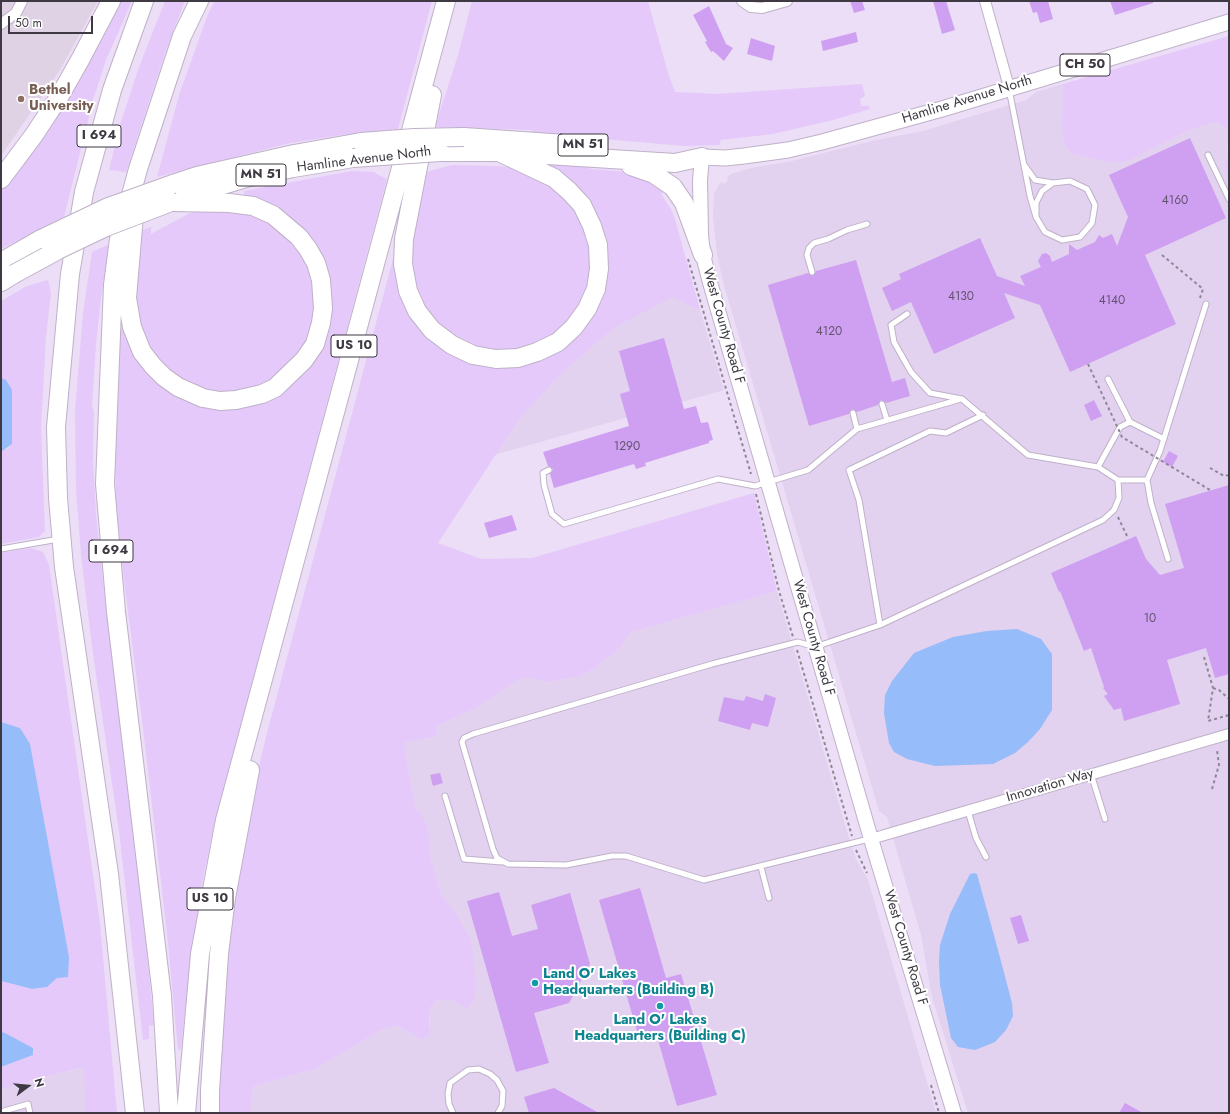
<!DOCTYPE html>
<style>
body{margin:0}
#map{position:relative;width:1230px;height:1114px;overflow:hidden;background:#ecdef6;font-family:Jost,sans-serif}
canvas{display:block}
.frame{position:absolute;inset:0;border:2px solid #3e3942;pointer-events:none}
.north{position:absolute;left:8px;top:1066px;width:40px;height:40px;-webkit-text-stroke:3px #fff;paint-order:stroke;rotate:74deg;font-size:11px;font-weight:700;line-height:16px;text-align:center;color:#3e3942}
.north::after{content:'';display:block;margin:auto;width:14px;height:18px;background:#3e3942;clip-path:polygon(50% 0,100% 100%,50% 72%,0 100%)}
.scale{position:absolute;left:8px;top:16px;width:85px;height:18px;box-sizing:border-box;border:2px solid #3e3942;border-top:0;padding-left:5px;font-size:12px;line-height:14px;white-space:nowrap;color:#3e3942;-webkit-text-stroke:3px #fff;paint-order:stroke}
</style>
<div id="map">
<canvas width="1230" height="1114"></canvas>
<div class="frame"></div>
<div class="north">N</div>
<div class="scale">50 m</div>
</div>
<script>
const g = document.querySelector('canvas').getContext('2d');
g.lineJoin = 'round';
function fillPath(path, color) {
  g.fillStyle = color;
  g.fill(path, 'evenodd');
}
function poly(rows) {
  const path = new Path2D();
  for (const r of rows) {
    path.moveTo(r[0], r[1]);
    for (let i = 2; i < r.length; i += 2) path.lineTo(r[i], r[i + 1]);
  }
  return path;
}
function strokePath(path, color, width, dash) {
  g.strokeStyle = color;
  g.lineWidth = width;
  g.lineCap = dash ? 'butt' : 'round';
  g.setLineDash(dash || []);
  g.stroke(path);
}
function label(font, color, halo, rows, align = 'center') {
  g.font = font + ' Jost,sans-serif';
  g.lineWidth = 4;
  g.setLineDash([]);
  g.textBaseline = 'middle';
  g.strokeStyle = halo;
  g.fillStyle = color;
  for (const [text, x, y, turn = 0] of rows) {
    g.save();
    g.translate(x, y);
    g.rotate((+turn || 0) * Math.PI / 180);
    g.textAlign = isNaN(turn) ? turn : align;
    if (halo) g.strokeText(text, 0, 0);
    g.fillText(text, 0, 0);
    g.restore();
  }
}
fillPath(poly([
 [1063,84,1062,128,1071,153,1110,163,1127,161,1189,130,1216,122,1224,126,1229,133,1225,167,1229,179,1229,1113,968,1113,932,997,921,935,887,817,879,811,723,282,717,254,713,216,714,194,718,186,721,182,724,184,728,180,727,177,731,174,751,168,792,161,876,140,923,131,1026,100,1036,92],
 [672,296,700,310,724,390,494,455,519,419,564,371,614,328],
 [777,591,848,835,856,859,868,880,936,1113,250,1113,253,1086,315,1069,379,1031,396,1025,421,1039,430,1025,429,1009,439,1000,452,1000,467,1009,472,962,471,939,457,915,442,895,436,876,429,855,430,840,425,820,415,807,404,743,437,736,436,726,474,709,518,680,527,677,547,682,576,677,593,669,620,648,631,632],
 [85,1067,86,1113,1,1113,1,1089]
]), '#e2d1ef');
fillPath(poly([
 [1,1,98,1,60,70,1,156]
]), '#e0d2e5');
fillPath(poly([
 [120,1,132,1,106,60,93,100,64,217,1,249,1,191],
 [165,1,185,1,167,47,126,172,109,170,120,125,139,67],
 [215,1,432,1,398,129,341,135,290,143,157,177,180,92,208,14],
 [472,1,648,1,668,73,675,92,717,94,862,84,865,96,860,99,861,106,869,106,870,109,833,120,773,134,721,140,719,145,685,146,532,133,532,130,435,127,458,55],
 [1229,36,1229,133,1224,126,1216,122,1189,130,1128,161,1110,163,1071,153,1064,141,1062,128,1063,84],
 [1229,142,1229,179,1225,167],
 [547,161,572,163,592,169,640,173,666,191,661,194,671,209,675,219,700,310,672,297,614,328,564,371,519,419,438,543,481,559,532,558,754,493,777,591,631,632,620,648,593,669,576,677,547,682,527,677,518,680,474,709,436,726,437,736,404,743,415,807,425,820,430,840,429,855,436,876,442,895,457,915,471,939,476,987,474,999,467,1009,452,1000,438,1000,429,1009,429,1036,421,1039,396,1025,379,1031,315,1069,253,1086,250,1113,215,1113,222,966,252,795,267,733,393,259,397,260,407,301,489,363,577,332,602,237,545,165],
 [452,165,497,166,518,168,533,173,574,203,591,247,589,287,575,315,546,341,511,352,476,348,440,328,418,298,409,250,423,173],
 [352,171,373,172,387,179,215,820,201,889,190,965,181,1049,178,1050,168,942,143,728,123,573,116,504,115,450,120,328,127,329,142,363,237,406,318,351,318,249,314,241,244,197,244,191],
 [226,208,270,219,306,256,317,295,309,343,266,385,225,395,198,390,154,360,135,312,140,231,151,227,151,234,188,214,199,210],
 [110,244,101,297,96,345,92,405,94,412,93,462,96,515,105,598,141,893,154,1025,149,1026,149,1039,143,1040,119,831,92,647,81,555,76,489,75,411,83,313,92,252],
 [48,280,51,293,46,337,41,428,45,531,39,537,1,544,1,452,10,447,1,378,1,301,27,286],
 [31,548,43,552,49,565,100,924,117,1113,86,1113,84,1067,1,1089,1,1067,33,1055,34,1052,3,1032,1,1034,1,981,31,989,47,987,57,978,69,957,55,884,20,728,1,722,1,553]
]), '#e5c9fa');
fillPath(poly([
 [1,378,6,380,12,390,12,444,1,452],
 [1017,629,1041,639,1052,654,1052,710,1040,729,1028,742,1015,753,993,764,935,766,907,759,894,752,889,743,884,713,885,695,892,681,914,653,953,637,987,631],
 [1,722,20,728,30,744,69,957,68,977,57,978,47,987,32,989,1,981],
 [974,873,977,874,998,950,1012,1003,1013,1016,1006,1030,995,1042,975,1050,958,1047,951,1038,940,985,939,961,940,945,950,914,970,874],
 [3,1032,33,1048,33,1055,1,1067,1,1034]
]), '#97bcfa');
fillPath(poly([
 [850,1,862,1,865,10,854,13],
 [933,1,946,1,955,30,942,34],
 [1029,1,1048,1,1053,19,1040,23,1037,12,1033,13],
 [1110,1,1153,1,1153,3,1115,15],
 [709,6,726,44,733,48,724,61,713,51,711,52,705,42,707,41,693,15],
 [856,32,858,42,823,51,821,41],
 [751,38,775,46,772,61,747,54],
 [1190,138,1226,218,1145,255,1176,324,1070,372,1040,305,1004,293,1015,318,934,354,911,302,892,311,882,288,901,279,899,274,980,238,997,276,1025,286,1020,276,1041,267,1038,261,1042,254,1046,253,1050,256,1052,262,1069,254,1069,244,1077,250,1095,242,1099,235,1103,238,1112,234,1117,246,1128,217,1109,175],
 [856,260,892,382,905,378,910,396,886,403,881,400,878,405,857,412,852,409,849,414,809,426,768,285,808,273,813,276,816,271],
 [664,338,684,409,696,406,701,423,708,422,713,440,709,441,709,443,645,463,646,466,636,469,634,464,554,488,550,474,553,469,548,466,543,452,629,426,620,394,630,391,619,351],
 [1094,400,1102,416,1091,421,1084,405],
 [1169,451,1178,456,1172,467,1163,462],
 [1229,485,1229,674,1215,678,1206,648,1167,660,1180,704,1124,721,1121,708,1114,710,1104,696,1108,694,1103,688,1104,687,1091,648,1084,651,1060,591,1059,592,1051,573,1136,536,1146,559,1160,575,1184,568,1165,504],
 [512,515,517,530,489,538,484,523],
 [765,694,776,698,768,727,752,723,750,730,718,721,724,697,744,701,746,696,763,701],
 [440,773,443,783,433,786,430,775],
 [640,888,666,978,681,974,717,1095,677,1106,656,1033,639,1038,599,900],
 [499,892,512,936,538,929,531,905,570,893,590,964,569,1003,534,1013,549,1063,516,1072,467,901],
 [1021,915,1029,941,1018,944,1010,918],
 [554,1088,599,1113,529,1113,524,1097],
 [1125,1103,1143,1113,1119,1113]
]), '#cfa0f1');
const lane = poly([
 [1009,89,1030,196,1036,217,1045,232,1062,240,1080,237,1092,223,1095,205,1087,189,1070,181,1053,183,1042,191,1036,203,1036,217],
 [1208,155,1229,199],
 [1025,166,1035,180,1053,183],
 [812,272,807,255,809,248,814,243,828,239,847,230,867,224],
 [1108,379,1130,422,1164,439],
 [882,404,887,420],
 [853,413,857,429],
 [1098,467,1120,427,1130,422],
 [549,470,543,473,544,485,552,514,564,524,718,479,755,486,808,470,857,429,961,399],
 [1118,480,1147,480,1160,451,1206,304],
 [1147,480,1151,503,1168,559],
 [1,549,59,539],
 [880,625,859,500,849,470,930,431,946,433,983,415],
 [1091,774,1105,819],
 [445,796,464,859,502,862],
 [968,811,976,838,986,857],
 [869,839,704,880,626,856,612,856,566,865,508,864,497,858,493,849,462,742,464,738,473,734,712,664,798,642,815,647,880,625,1103,520,1114,510,1119,498,1118,480,1098,467,1028,455,962,399,930,393,911,372,894,342,891,325,907,314],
 [761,867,769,898],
 [1,1112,28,1104,30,1113],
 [453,1113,449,1104,448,1094,450,1083,468,1070,479,1069,490,1074,497,1080,503,1091,502,1106,498,1113]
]);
const street = poly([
 [742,1,751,7,762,8,787,1],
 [985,1,1009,87],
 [1,24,16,13,22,1],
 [871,839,1229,734]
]);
const secondary = poly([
 [702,157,700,180,701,234,703,255,709,279,871,839,954,1113]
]);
const primary = poly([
 [702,157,725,158,744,156,788,150,822,142,942,109,1229,22]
]);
const highway = poly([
 [432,95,404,239,403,264,408,291,417,311,432,330,452,345,473,355,496,359,518,358,537,352,558,342,574,327,587,309,596,289,599,269,598,245,592,226,582,205,569,191,554,178,499,152],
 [464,137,580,145],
 [440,152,499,152,675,163,702,157],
 [631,166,654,174,673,187,684,203,703,255],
 [1,179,34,135,59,97,80,60,111,1],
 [173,184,197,176,294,154,361,142],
 [181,198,246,178,293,168,353,158],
 [134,215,127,298,132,327,142,352,153,366,164,377,178,387,203,398,220,401,236,400,262,394,275,388,304,360,315,344,321,323,323,308,321,280,316,263,308,249,299,237,273,215,253,206,229,203,171,202],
 [1,262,41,239],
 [1,282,14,274],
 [135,1113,109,874,64,567,58,498,56,427,70,274,84,192,112,90,144,1],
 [169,1113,162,996,116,612,105,484,113,285,119,239,138,169,182,36,199,1],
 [186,1113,200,954,225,820,446,1],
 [210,1113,210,1091,219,954,226,898,250,770]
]);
strokePath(lane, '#beb1c8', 7);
strokePath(street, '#beb1c8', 12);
strokePath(secondary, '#beb1c8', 16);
strokePath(primary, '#beb1c8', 17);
strokePath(highway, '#beb1c8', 20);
strokePath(poly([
 [1162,255,1203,289,1200,298],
 [688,259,751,474],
 [1210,468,1224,476,1229,475],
 [756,494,779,591,793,637],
 [1118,517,1127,536],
 [797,650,852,836],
 [1204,657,1213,688,1208,721,1229,715],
 [1213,688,1219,690,1229,699],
 [1212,789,1219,765,1217,750],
 [856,850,867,873],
 [931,1085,939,1113]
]), '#8f8696', 2, [3, 3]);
strokePath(lane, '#fff', 5);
strokePath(street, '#fff', 10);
strokePath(secondary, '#fff', 14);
strokePath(primary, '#fff', 15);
strokePath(highway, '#fff', 18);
const highwayBridge = poly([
 [361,142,414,138,464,137],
 [353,158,440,152],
 [41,239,106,208,173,184],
 [14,274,58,250,106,227,171,202]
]);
strokePath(highwayBridge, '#beb1c8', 20, []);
strokePath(poly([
 [1088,364,1122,437,1210,490]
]), '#8f8696', 2, [3, 3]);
strokePath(highwayBridge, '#fff', 18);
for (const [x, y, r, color] of [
 [21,99,4,"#8d6e63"],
 [535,983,4,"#0f9aa8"],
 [660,1006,4,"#0f9aa8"]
]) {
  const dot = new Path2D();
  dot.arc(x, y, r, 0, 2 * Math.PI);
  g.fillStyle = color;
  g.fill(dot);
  strokePath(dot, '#fff', 1.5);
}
label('12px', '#62536e', null, [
 ["4160",1175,201],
 ["4130",961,297],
 ["4140",1112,301],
 ["4120",829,332],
 ["1290",627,447],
 ["10",1150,619]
]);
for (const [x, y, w] of [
 [1085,65,50],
 [99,136,44],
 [583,145,50],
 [261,175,50],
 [354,346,46],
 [111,551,44],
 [210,899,46]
]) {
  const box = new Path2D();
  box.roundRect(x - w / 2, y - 11, w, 22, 3);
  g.fillStyle = '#fff';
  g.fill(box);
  strokePath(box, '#3e3942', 1);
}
label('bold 13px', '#3e3942', null, [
 ["CH 50",1085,65],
 ["I 694",99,136],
 ["MN 51",583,145],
 ["MN 51",261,175],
 ["US 10",354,346],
 ["I 694",111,551],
 ["US 10",210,899]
]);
label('bold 14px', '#785e54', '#fff', [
 ["Bethel",29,91],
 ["University",29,107]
], 'left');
label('14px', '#3e3942', '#fff', [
 ["Hamline Avenue North",967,100,-17],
 ["Hamline Avenue North",364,160,-7],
 ["West County Road F",723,326,74],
 ["West County Road F",813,638,74],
 ["Innovation Way",1050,786,-16],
 ["West County Road F",905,948,73]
]);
label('bold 14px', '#0d838f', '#fff', [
 ["Land O' Lakes",543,975],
 ["Headquarters (Building B)",543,991],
 ["Land O' Lakes",660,1021,"center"],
 ["Headquarters (Building C)",660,1037,"center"]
], 'left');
</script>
